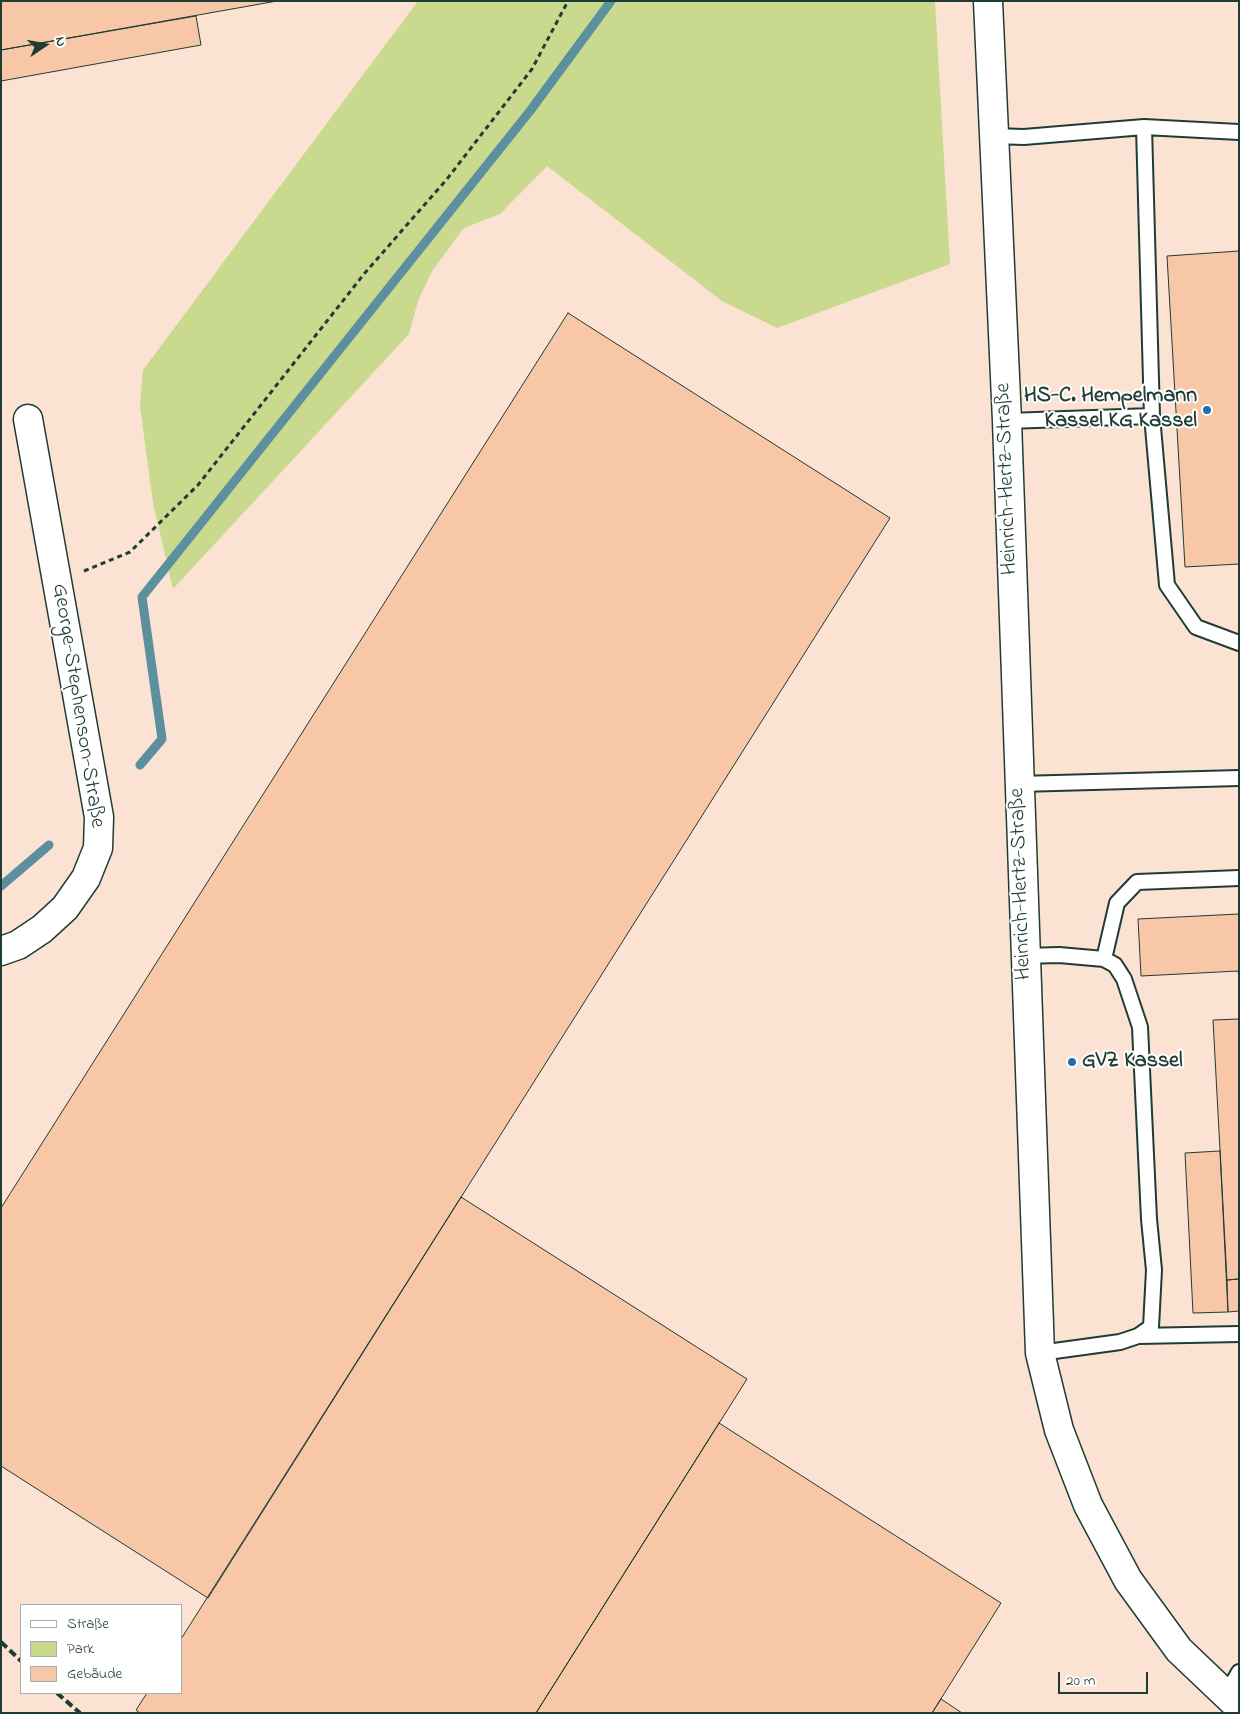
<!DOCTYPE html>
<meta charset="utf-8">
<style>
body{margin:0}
#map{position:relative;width:1240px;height:1714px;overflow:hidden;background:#fdeee5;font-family:"Indie Flower",sans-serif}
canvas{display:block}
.frame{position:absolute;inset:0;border:2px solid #1f3d34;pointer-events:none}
.legend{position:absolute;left:20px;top:1604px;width:162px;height:90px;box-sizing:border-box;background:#fff;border:1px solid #a5b1ae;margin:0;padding:6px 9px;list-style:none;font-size:15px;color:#1f3d34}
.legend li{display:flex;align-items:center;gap:10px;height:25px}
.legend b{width:25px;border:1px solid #a5b1ae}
.north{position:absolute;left:20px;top:20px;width:50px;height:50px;-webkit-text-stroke:4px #fff;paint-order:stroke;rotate:78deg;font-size:14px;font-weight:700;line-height:20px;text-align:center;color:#1f3d34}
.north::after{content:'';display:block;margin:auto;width:18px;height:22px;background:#1f3d34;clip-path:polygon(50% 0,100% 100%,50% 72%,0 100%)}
.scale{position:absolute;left:1058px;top:1672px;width:90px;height:22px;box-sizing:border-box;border:2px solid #1f3d34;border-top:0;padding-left:6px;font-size:15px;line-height:18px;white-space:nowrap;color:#1f3d34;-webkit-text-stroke:4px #fff;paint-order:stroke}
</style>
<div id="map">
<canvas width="1240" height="1714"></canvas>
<div class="frame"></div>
<ul class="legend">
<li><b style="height:6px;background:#fff"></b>Straße</li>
<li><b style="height:14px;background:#c9da8f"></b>Park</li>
<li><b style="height:14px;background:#f8c7a8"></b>Gebäude</li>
</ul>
<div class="north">N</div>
<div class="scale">20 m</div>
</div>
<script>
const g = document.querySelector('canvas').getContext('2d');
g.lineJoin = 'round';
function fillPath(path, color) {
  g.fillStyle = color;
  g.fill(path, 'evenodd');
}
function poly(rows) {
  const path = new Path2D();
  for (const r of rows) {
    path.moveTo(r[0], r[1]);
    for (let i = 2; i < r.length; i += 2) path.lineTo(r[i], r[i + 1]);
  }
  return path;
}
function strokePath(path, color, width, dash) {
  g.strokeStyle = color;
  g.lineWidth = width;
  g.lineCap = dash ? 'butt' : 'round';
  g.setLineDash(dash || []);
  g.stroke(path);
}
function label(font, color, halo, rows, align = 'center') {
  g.font = font + ' "Indie Flower",sans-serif';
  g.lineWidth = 4;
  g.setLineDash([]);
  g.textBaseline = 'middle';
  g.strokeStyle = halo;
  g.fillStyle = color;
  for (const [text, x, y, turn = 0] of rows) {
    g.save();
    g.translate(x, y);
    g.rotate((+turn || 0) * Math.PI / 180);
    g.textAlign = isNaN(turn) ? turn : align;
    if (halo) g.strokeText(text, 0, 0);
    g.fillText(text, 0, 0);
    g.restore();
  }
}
fillPath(poly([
 [1,1,1239,1,1239,1713,1,1713],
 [21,1605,181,1605,181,1693,21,1693]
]), '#fce2d3');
fillPath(poly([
 [418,1,935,1,950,264,777,328,722,301,547,166,500,214,464,228,432,271,418,301,409,334,173,589,153,503,140,406,143,370]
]), '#c9da8f');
strokePath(poly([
 [140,765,162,739,142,597,530,111,611,1],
 [1,886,49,845]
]), '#5d909f', 9);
const building = poly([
 [1,1,277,1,1,50,1,1],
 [196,16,201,45,1,81,1,50,196,16],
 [1239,251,1239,564,1185,567,1167,256,1239,251],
 [568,313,890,518,208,1598,1,1466,1,1208,568,313],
 [1239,914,1239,978,1238,971,1141,976,1138,919,1239,914],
 [1239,1019,1239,1279,1227,1280,1213,1020,1239,1019],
 [1220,1151,1228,1312,1193,1313,1185,1153,1220,1151],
 [461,1197,747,1379,536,1713,140,1713,136,1710,147,1693,181,1693,181,1639,461,1197],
 [1239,1279,1239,1311,1228,1312,1227,1280,1239,1279],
 [719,1423,1001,1603,932,1713,536,1713,719,1423],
 [941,1699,962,1713,932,1713,941,1699]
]);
fillPath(building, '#f8c7a8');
strokePath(building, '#1f3d34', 1);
const service = poly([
 [1144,127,1152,416,1167,585,1196,627,1239,643],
 [993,136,1024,137,1144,127,1239,132],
 [1007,421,1152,416],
 [1019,784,1239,778],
 [1025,956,1059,955,1104,959,1115,965,1124,979,1140,1027,1149,1219,1154,1270,1151,1327,1138,1336,1120,1342,1040,1353],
 [1104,959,1117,903,1137,882,1239,878],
 [1138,1336,1239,1334],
 [1225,1696,1239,1672]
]);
const minor = poly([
 [1,951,18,945,42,929,65,908,86,878,98,848,99,817,28,419]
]);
const tertiary = poly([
 [988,1,1007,421,1040,1353,1059,1430,1088,1505,1128,1580,1179,1650,1239,1707]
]);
strokePath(service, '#1f3d34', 18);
strokePath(minor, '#1f3d34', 31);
strokePath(tertiary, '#1f3d34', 31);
strokePath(poly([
 [84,571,130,552,198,485,364,274,447,179,532,69,568,1]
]), '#1f3d34', 3, [5, 4]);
strokePath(service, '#fff', 14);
strokePath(minor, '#fff', 28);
strokePath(tertiary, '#fff', 28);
strokePath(poly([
 [1,1642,21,1661],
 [57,1693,80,1713]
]), '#1f3d34', 4, [8, 4]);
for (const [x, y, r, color] of [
 [1207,410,5,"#1f6fb2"],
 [1072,1062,5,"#1f6fb2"]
]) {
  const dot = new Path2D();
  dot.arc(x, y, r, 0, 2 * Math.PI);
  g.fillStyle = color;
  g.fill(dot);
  strokePath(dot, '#fff', 2);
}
label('bold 22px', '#1f3d34', '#fff', [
 ["HS-C. Hempelmann",1197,397],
 ["Kassel KG Kassel",1197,422],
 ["GVZ Kassel",1082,1062,"left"]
], 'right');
label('22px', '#1f3d34', '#fff', [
 ["Heinrich-Hertz-Straße",1008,479,-92],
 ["George-Stephenson-Straße",77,706,81],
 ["Heinrich-Hertz-Straße",1022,884,-92]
]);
</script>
